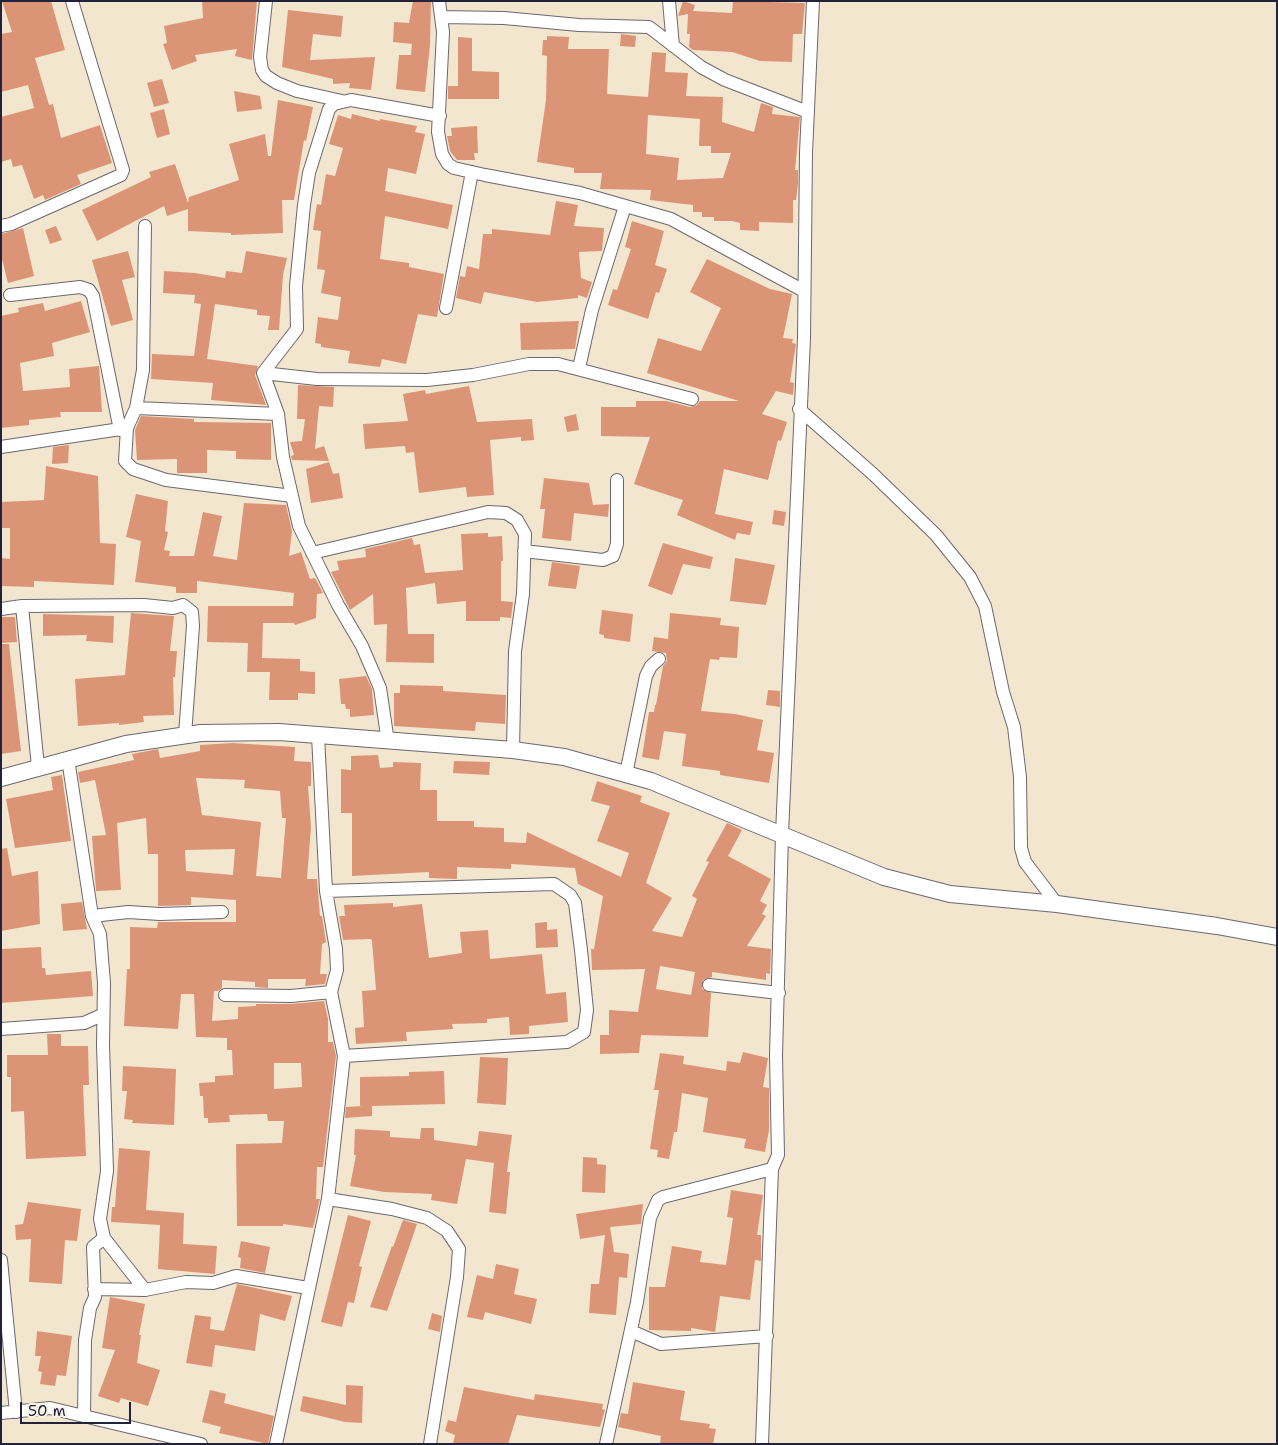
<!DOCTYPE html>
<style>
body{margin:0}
#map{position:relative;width:1278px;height:1445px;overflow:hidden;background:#f3e6cf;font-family:"Shantell Sans",sans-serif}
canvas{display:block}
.frame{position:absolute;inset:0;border:2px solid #22223b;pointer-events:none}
.scale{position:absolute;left:20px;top:1402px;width:111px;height:22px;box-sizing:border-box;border:2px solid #22223b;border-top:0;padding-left:6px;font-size:15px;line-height:18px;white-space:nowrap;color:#22223b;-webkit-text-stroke:4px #f7f3e8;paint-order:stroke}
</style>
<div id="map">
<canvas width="1278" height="1445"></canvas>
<div class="frame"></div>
<div class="scale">50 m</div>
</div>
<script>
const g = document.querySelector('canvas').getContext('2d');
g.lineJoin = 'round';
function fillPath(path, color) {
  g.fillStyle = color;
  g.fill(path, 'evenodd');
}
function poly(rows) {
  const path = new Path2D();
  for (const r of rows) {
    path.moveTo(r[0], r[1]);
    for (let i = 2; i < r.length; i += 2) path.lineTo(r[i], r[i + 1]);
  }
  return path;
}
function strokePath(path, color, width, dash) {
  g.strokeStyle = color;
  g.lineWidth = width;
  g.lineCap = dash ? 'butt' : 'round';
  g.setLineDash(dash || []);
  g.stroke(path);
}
fillPath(poly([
 [2,1,51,1,65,50,35,58,49,105,53,104,61,138,100,125,112,163,77,175,81,184,45,200,43,195,34,199,22,165,13,167,11,159,1,162,1,117,34,108,28,85,1,92,1,34,12,32],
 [202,1,257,1,252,60,235,56,237,49,195,55,197,61,172,70,163,44,167,43,164,26,203,18],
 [413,1,431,1,430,45,425,92,396,89,399,55,411,55,412,44,393,42,394,22,409,23],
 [683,1,695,5,693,11,732,13,733,1,805,3,802,34,793,34,792,62,760,61,732,52,693,50,689,47,690,34,687,34,688,14,678,16],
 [288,10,343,16,341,37,313,34,310,60,375,57,371,90,349,88,350,83,333,84,333,79,282,67],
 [621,34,636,36,635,47,620,46],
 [547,36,569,37,568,49,609,49,607,94,648,97,652,52,666,53,665,72,688,73,686,96,723,97,722,122,754,132,761,103,773,107,772,114,800,117,795,170,798,170,798,184,796,200,793,200,793,223,759,222,759,231,740,230,740,223,732,221,714,221,714,217,702,217,702,212,693,212,693,205,650,200,651,190,600,189,602,173,574,173,574,168,537,162,546,100,547,56,542,55,543,40,547,40],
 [648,115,700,119,699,146,711,146,711,153,731,153,723,178,677,180,679,158,646,154],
 [458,37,472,38,472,71,499,72,499,99,448,99,448,86,458,86],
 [162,79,169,103,154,107,147,83],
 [234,91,260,96,262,109,237,112],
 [278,100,313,107,306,141,304,140,294,200,282,200,283,233,231,235,231,233,188,231,188,209,167,216,164,206,97,241,82,210,151,177,149,172,175,164,188,203,189,197,239,180,229,144,265,134,268,156,271,156],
 [164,109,170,134,157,138,150,113],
 [352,114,380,121,380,119,417,126,415,132,425,134,416,174,388,168,385,191,453,205,448,229,385,216,380,259,409,263,409,267,444,274,437,317,418,314,406,364,382,359,380,367,348,363,350,351,321,347,321,344,315,343,318,317,338,320,341,297,321,293,325,270,317,269,321,231,313,230,317,204,321,205,326,174,335,176,343,148,329,144,338,115,351,119],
 [477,126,478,153,474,153,475,160,457,160,450,151,447,136,452,136,451,128],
 [556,201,578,205,574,226,604,228,602,251,579,252,581,278,592,282,587,298,578,295,578,298,537,302,484,292,481,304,456,298,460,276,465,277,467,266,479,269,483,234,492,234,492,229,550,235],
 [632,221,664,231,655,265,667,269,659,293,656,292,648,319,608,305,613,289,617,290,631,249,625,247],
 [56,226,62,240,50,244,45,230],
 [23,228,34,276,8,283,1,255,1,234],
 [128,251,135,277,122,280,133,320,111,326,92,260],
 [246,251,287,258,283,275,279,330,268,330,270,316,257,315,257,310,215,304,207,359,258,366,255,375,266,405,211,400,213,383,151,379,152,354,194,356,201,304,194,303,195,295,163,293,164,271,195,273,225,278,226,271,242,273],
 [707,259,770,289,792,294,783,338,793,339,792,343,796,344,790,382,794,383,793,395,776,391,762,414,787,422,781,441,778,440,768,480,724,469,715,514,753,522,750,535,737,533,735,540,677,515,683,500,634,484,650,437,601,436,601,407,636,407,636,401,666,401,690,407,697,405,700,401,739,401,647,373,658,338,701,351,721,308,690,292],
 [81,301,90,332,52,343,54,356,20,363,23,391,70,387,69,369,99,366,102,412,60,412,61,417,29,420,29,425,1,428,1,316,19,312,18,308,43,303,45,311],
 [579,321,575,349,521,350,520,323],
 [298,385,334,387,333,407,319,406,315,449,324,446,329,461,292,460,291,456,294,455,290,442,302,441,305,419,297,419],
 [469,386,477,422,532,419,534,440,521,441,521,437,490,440,494,495,467,497,466,487,419,493,414,452,406,453,405,446,365,449,363,424,408,421,403,394,425,390,426,394],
 [576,414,579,430,567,432,564,417],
 [141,416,194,419,194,422,271,423,271,460,236,459,236,451,207,450,207,473,177,473,177,459,137,460,135,430],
 [69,445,68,463,52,464,53,447],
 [329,462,333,474,339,473,343,498,311,503,306,469],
 [46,466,98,476,100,543,116,544,114,585,34,581,34,587,1,586,1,558,10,559,10,528,1,528,1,502,44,500],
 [544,478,589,483,593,505,609,504,608,517,574,513,571,541,542,538,545,509,540,509],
 [136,494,168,501,165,531,168,532,164,550,170,551,169,556,194,556,203,512,222,516,213,556,237,560,244,503,286,505,292,531,289,556,301,552,310,579,315,578,323,593,317,594,316,618,295,625,294,623,263,623,262,658,300,659,300,671,315,672,315,694,298,693,298,700,269,700,270,672,247,672,248,643,207,642,208,606,293,606,294,593,197,581,197,593,176,593,176,587,135,582,141,541,126,537],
 [774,510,786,512,784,526,772,524],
 [488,533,488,537,502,536,503,561,501,561,501,601,513,602,511,618,500,617,500,621,466,621,466,601,437,604,435,583,406,588,408,634,434,634,434,663,386,662,387,624,374,625,373,594,350,610,331,572,339,570,337,561,366,557,365,549,412,538,414,545,420,544,425,573,463,570,461,534],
 [663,543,713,557,710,569,683,564,672,595,648,586],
 [735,558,775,565,766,605,730,601],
 [552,562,580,566,576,589,548,586],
 [602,610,633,614,630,642,604,638,604,635,599,634],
 [131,613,174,616,170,651,177,651,175,677,173,677,174,715,143,716,144,722,119,725,119,723,78,726,75,679,125,675],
 [670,613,721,618,720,625,739,627,737,658,720,657,719,660,710,659,701,711,735,714,763,720,757,750,774,753,769,783,720,775,720,771,682,766,686,734,664,731,659,760,642,757,649,712,654,712,655,705,656,705,663,666,667,661,666,653,652,651,654,637,668,639],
 [43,614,114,616,113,643,86,641,87,635,43,636],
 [1,617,15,617,17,642,1,643],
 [1,644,9,644,21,751,1,754],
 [366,676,372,689,374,715,350,717,350,709,346,709,345,704,341,704,339,679],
 [400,685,443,686,443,691,506,695,505,724,476,722,475,731,394,726,394,693,400,693],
 [768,690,780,691,780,707,766,705],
 [233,743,295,747,294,761,311,762,311,786,308,786,311,827,307,879,317,879,320,916,322,916,326,942,322,944,320,974,327,974,325,984,305,986,306,979,268,979,268,988,255,987,255,982,222,980,222,988,218,991,214,991,212,1021,238,1019,238,1007,256,1006,256,1004,291,1004,324,1001,328,1019,328,1042,333,1042,336,1056,323,1167,317,1167,316,1199,320,1199,313,1228,283,1224,283,1226,237,1226,236,1144,282,1143,284,1121,268,1121,267,1114,229,1115,230,1122,208,1123,208,1118,204,1118,203,1096,200,1096,199,1083,215,1082,215,1076,233,1075,232,1050,227,1050,227,1038,196,1037,194,994,181,994,178,1029,124,1026,127,969,130,969,130,927,157,928,158,922,236,922,236,900,191,897,191,905,158,906,158,854,148,854,146,818,117,823,121,890,96,891,92,836,106,835,95,780,80,783,78,772,134,760,132,754,158,749,160,758,200,751,200,745],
 [196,778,245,780,244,788,280,791,282,818,286,818,281,878,256,876,261,822,202,815],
 [235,849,233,875,186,871,185,850],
 [274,1063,301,1063,302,1087,274,1089],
 [378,755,380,768,393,767,393,762,421,763,420,790,437,790,437,821,474,821,474,827,504,828,504,842,526,843,527,832,621,877,629,853,597,841,610,806,591,801,597,781,642,796,640,802,670,813,646,883,672,898,652,931,682,937,697,899,692,896,709,862,706,861,727,823,742,830,728,856,771,879,760,901,767,905,762,914,766,916,747,946,771,949,770,974,766,973,766,980,712,972,712,977,703,980,702,989,711,993,708,1037,641,1035,639,1053,600,1054,600,1035,609,1035,609,1010,638,1012,645,969,592,970,591,949,594,949,603,896,578,884,575,868,511,864,511,869,457,867,457,879,429,878,429,872,352,876,352,813,341,813,341,769,351,770,351,756],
 [660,966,695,972,691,995,656,989],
 [454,761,490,762,489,775,453,773],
 [62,775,71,841,15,848,6,799,53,790,51,777],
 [7,848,12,876,38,871,40,924,1,931,1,849],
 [82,902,87,929,63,931,61,904],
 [393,903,393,907,422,904,429,958,462,953,460,932,488,930,490,959,542,954,546,994,566,992,568,1022,529,1026,529,1034,510,1035,509,1017,487,1019,487,1023,452,1024,453,1029,406,1032,407,1041,356,1044,355,1028,364,1027,362,991,376,990,372,941,371,939,343,940,339,916,345,916,344,905],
 [547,922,547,930,557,929,558,947,536,948,535,923],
 [41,947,42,968,45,968,46,975,91,971,93,996,1,1003,1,949],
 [47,1034,61,1034,61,1046,88,1046,89,1085,83,1085,86,1156,26,1159,24,1111,11,1112,11,1077,7,1077,7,1055,48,1055],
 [743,1052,768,1058,763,1087,769,1088,769,1130,765,1152,744,1148,746,1139,703,1132,708,1098,682,1093,677,1132,674,1132,669,1159,657,1157,658,1150,650,1149,659,1090,654,1090,660,1053,684,1056,683,1064,726,1071,727,1061,740,1063],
 [480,1057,508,1058,506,1105,477,1103],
 [123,1066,176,1069,174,1125,132,1123,133,1120,124,1119,127,1091,122,1091],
 [444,1071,445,1104,372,1106,372,1116,345,1118,346,1107,364,1106,360,1106,360,1077,409,1076,409,1072],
 [421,1128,434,1128,434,1140,477,1146,479,1131,512,1135,507,1172,510,1172,506,1214,489,1212,494,1163,466,1159,457,1204,431,1200,432,1194,384,1192,350,1186,356,1155,354,1155,355,1129,390,1131,390,1137,420,1139],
 [119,1148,150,1151,146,1210,184,1213,183,1244,217,1246,215,1274,158,1269,160,1225,111,1222,112,1207,115,1207],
 [583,1157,597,1158,597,1164,606,1165,605,1193,582,1192],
 [731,1190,763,1195,757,1235,761,1235,761,1261,755,1260,750,1300,720,1296,715,1332,691,1328,691,1331,649,1330,649,1287,665,1287,672,1246,702,1251,700,1262,726,1265,733,1218,727,1217],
 [28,1202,81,1209,77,1241,65,1240,62,1284,29,1282,31,1239,16,1240,15,1225,23,1224],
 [643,1204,641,1224,610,1227,614,1252,629,1254,627,1278,619,1277,616,1315,589,1313,591,1284,599,1284,605,1235,580,1239,576,1214],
 [348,1215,371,1221,359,1266,362,1267,354,1303,348,1302,342,1327,321,1322],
 [403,1220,417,1224,387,1311,370,1307,392,1246,393,1247],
 [241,1241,270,1247,265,1273,240,1268,241,1258,238,1257],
 [496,1264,519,1269,514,1294,537,1299,531,1324,485,1312,483,1320,467,1317,477,1275,493,1279],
 [237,1284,292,1296,285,1321,260,1314,255,1351,215,1345,212,1367,186,1363,195,1315,211,1317,210,1329,224,1331],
 [110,1297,145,1304,139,1335,141,1335,137,1363,160,1370,148,1406,121,1398,119,1403,98,1396,115,1350,102,1348],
 [432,1313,442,1316,440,1332,428,1329],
 [37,1331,72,1336,66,1376,57,1375,55,1386,40,1384,42,1372,38,1371,41,1356,35,1356],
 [633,1382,685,1391,680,1420,710,1424,709,1428,716,1429,713,1444,660,1444,661,1436,618,1427,621,1413,628,1414],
 [346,1385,363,1386,362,1423,345,1422,300,1411,303,1396,346,1405],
 [464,1387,534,1400,535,1394,603,1404,602,1409,605,1410,600,1427,517,1415,508,1444,453,1444,455,1435,445,1431,448,1420,456,1422],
 [210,1390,226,1394,224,1403,274,1416,268,1444,219,1433,221,1427,202,1422]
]), '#db9576');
const minor = poly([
 [266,1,260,57,262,70,266,76,277,83,297,91,342,101],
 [439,1,443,32,438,132,442,154,448,164,454,168,485,175,580,193,671,219,804,291],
 [669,1,673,46],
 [441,17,504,18,579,25,649,27,701,67,725,80,808,112],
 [1,226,11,224,121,175,123,170,72,1],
 [10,295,80,287,89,290,93,296,120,430],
 [446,308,472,172],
 [579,368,592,310,625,206],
 [263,373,317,379,427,380,473,375,529,364,558,364,692,399],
 [136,408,143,370,145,226],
 [799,409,873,474,936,535,970,577,985,606,1003,692,1014,727,1020,777,1021,848,1025,862,1057,904],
 [278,414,136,408,127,428,125,461,133,469,166,480,292,496],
 [1,447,127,428],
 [524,551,603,560,613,556,617,544,617,480],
 [312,553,488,512,506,513,517,520,525,534,523,594,515,651,513,750],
 [1,609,22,606],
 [318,736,326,891,336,949,337,970,331,992,344,1056,328,1199],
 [388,742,380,688,362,646,338,605,299,526,283,457,278,414,263,373,297,329,296,286,304,205,309,173,329,109,334,104,351,100,440,116],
 [68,759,92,916,100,934,104,983,103,1045,107,1171,100,1219,104,1238,93,1247,95,1297,90,1308,85,1340,84,1416],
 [38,767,22,606,144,605,173,608,183,605,192,612,193,626,185,735],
 [626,774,646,676,651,666,659,659],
 [326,891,554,884,570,895,575,903,581,950,587,1010,584,1032,567,1042,344,1056],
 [92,916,128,912,160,914,222,912],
 [709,985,779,993],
 [225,995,291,996,331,992],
 [1,1029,84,1023,102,1015],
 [104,1238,145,1290],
 [1,1260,16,1412],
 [94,1289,145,1290,186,1282,213,1283,236,1276,308,1288],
 [631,1331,661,1344,767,1336],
 [1,1413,50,1408,201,1444],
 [276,1444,328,1199,392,1209,427,1218,447,1231,459,1249,457,1277,430,1444],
 [606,1444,637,1302,650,1218,658,1200,663,1197,772,1169],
 [762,1444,772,1169,778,1155,776,1055,782,834,804,338,806,153,813,1]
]);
const tertiary = poly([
 [1,778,126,744,201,733,279,732,513,750,564,757,651,781,884,877,950,894,1057,904,1217,926,1277,937]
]);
strokePath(minor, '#6b676f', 14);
strokePath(tertiary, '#6b676f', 18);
strokePath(minor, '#fff', 12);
strokePath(tertiary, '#fff', 16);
</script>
